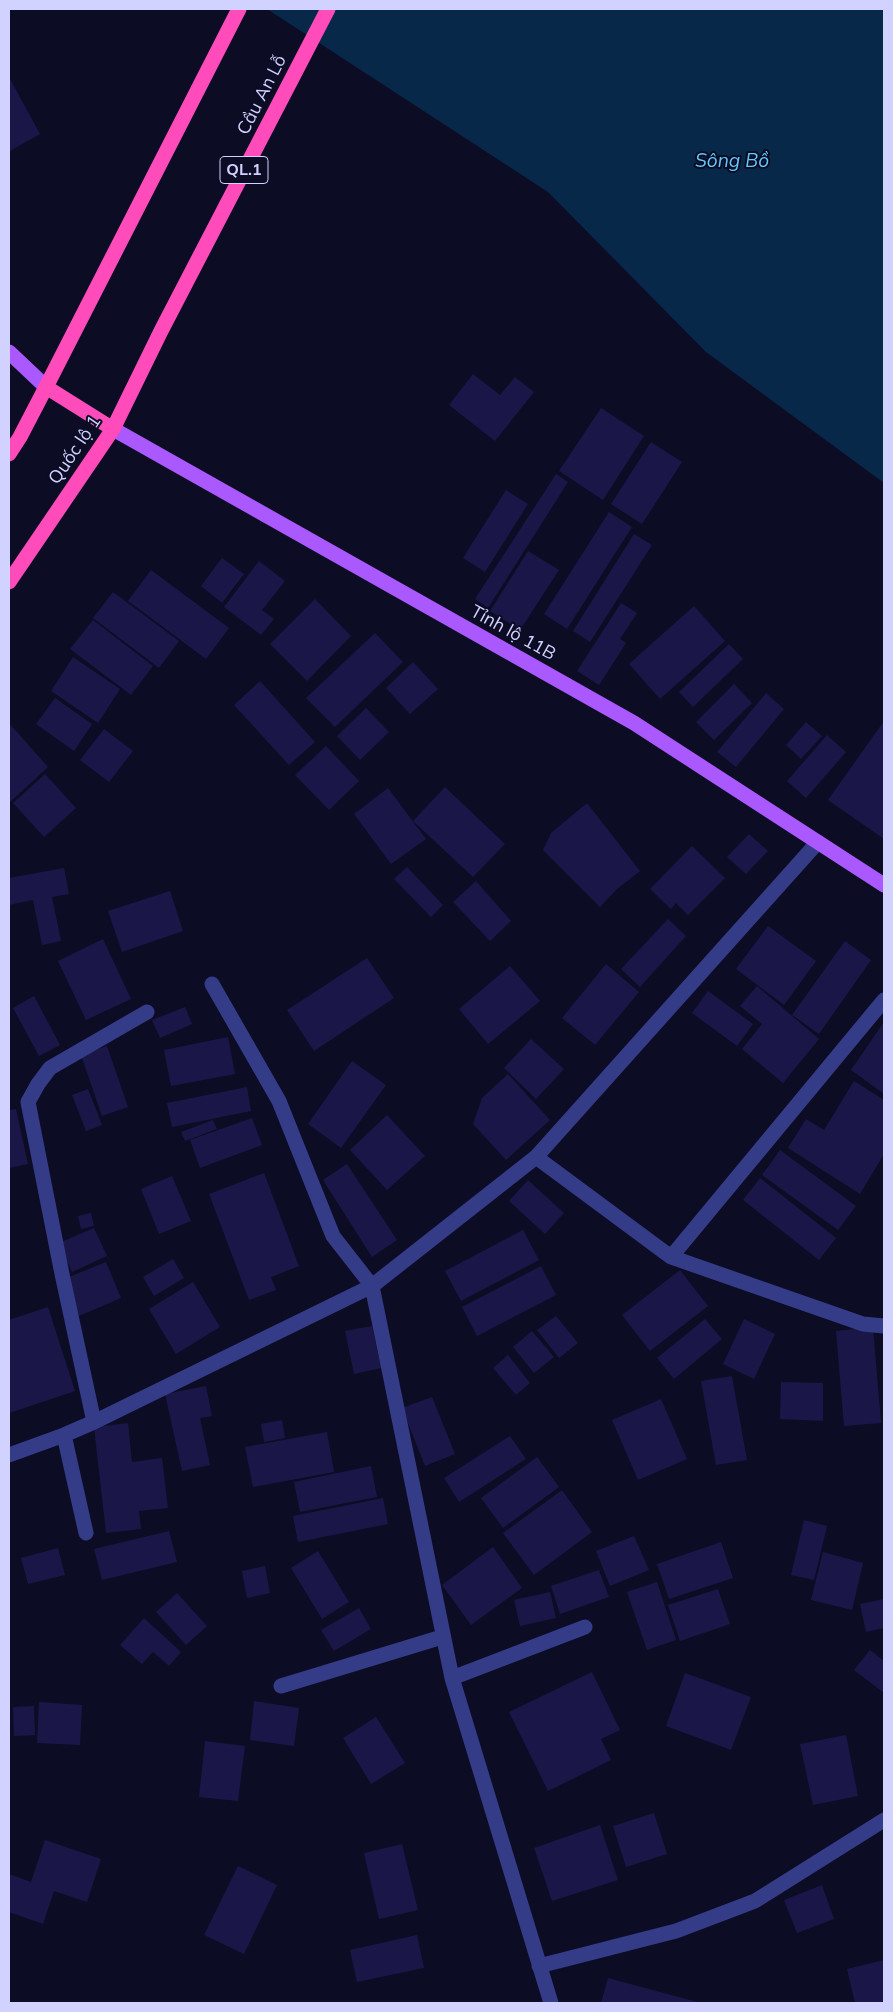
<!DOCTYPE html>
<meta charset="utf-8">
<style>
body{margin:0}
#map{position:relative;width:893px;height:2012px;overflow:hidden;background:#0d0c25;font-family:Mulish,sans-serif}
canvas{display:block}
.frame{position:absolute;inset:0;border:10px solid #d1d2ff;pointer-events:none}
</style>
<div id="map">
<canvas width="893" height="2012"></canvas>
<div class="frame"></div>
</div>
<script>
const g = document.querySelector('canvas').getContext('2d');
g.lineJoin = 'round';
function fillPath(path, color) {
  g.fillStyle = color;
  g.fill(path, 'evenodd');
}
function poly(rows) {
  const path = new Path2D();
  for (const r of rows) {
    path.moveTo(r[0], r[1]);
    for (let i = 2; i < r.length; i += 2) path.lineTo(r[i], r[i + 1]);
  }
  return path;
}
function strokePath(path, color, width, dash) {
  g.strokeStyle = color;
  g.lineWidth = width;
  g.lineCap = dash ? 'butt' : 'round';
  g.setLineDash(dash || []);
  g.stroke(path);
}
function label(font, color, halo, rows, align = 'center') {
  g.font = font + ' Mulish,sans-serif';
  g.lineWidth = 4;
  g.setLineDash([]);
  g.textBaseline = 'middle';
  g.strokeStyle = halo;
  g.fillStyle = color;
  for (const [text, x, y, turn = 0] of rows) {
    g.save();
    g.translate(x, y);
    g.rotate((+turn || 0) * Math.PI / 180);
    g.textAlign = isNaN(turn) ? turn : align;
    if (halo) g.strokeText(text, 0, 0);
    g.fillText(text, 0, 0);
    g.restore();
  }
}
fillPath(poly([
 [267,9,884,9,884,483,706,352,548,192]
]), '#082849');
fillPath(poly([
 [9,77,40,134,10,151,9,148],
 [473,374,500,395,515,377,534,392,495,441,449,405],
 [601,408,644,436,603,500,559,471],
 [651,442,682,462,642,524,611,504],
 [556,474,568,482,488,608,475,599],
 [506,490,528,504,485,572,463,558],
 [609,512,632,527,567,629,544,614],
 [634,534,652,545,590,642,573,631],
 [528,551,559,570,520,630,490,611],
 [222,558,244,574,222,603,201,586],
 [259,561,285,581,262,610,274,619,261,635,224,607],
 [151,570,229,628,206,659,128,601],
 [113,592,179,641,159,668,93,618],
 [315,599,351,636,307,681,270,644],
 [621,603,637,613,620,639,626,643,599,685,577,671],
 [694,606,725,641,660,699,629,664],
 [93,620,153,666,131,695,70,649],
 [375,633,403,662,335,727,306,698],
 [729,644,743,659,693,707,679,692],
 [73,657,120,689,98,723,51,691],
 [413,662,438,689,410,714,386,688],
 [260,681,315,742,289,765,234,705],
 [734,684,752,703,714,740,696,722],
 [766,693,784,709,736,767,717,752],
 [55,698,92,724,74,751,36,724],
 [366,708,389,732,360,760,337,736],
 [884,721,884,839,828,800],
 [806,722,822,736,801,759,786,745],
 [9,723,48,767,9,803],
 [104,729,133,751,109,782,80,760],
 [827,735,846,752,806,798,787,781],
 [326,746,359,781,329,810,295,775],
 [45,774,76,808,44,837,13,803],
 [445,787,505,844,473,877,413,821],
 [388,788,426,839,391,864,354,814],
 [587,803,640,871,617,889,600,907,543,850,551,833],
 [749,834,768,851,746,874,727,857],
 [692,846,725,878,688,915,676,903,671,909,650,889],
 [407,867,443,905,431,917,394,879],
 [64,868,69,894,52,897,61,941,42,945,33,900,9,905,9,878],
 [476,881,511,921,490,941,453,902],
 [170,891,183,931,122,952,108,911],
 [668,919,686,936,640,987,621,969],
 [768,926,816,961,784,1005,736,969],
 [103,939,131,999,86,1020,58,961],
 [845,941,871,960,819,1034,792,1015],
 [367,958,394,998,314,1051,287,1010],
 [606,964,639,992,595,1045,562,1018],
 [510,966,540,1001,488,1044,459,1009],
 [757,986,819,1039,783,1083,742,1049,762,1024,740,1006],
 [708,991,753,1024,737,1046,692,1013],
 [34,996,60,1045,39,1056,13,1008],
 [185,1007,192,1024,160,1038,152,1020],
 [884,1022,884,1094,851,1070],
 [228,1037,235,1074,171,1086,164,1050],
 [531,1039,564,1069,536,1099,504,1068],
 [107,1046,128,1107,102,1116,81,1055],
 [352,1061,386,1085,341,1148,308,1124],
 [508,1074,550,1120,506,1160,473,1124,482,1098],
 [854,1081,884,1100,884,1154,860,1194,788,1148,806,1119,824,1130],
 [247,1087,251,1111,172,1127,167,1103],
 [88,1089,102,1125,86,1131,72,1095],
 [16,1109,28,1164,9,1168,9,1110],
 [387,1115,425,1156,387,1190,350,1150],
 [252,1118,262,1145,200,1168,190,1140],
 [213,1120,217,1129,185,1141,181,1132],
 [780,1150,856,1206,838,1230,762,1175],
 [347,1164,397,1240,372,1257,323,1180],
 [264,1173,299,1266,271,1277,276,1290,249,1300,209,1194],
 [172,1176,191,1221,159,1234,141,1189],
 [760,1178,836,1238,819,1260,743,1200],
 [528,1180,564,1213,545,1234,509,1201],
 [91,1213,94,1226,81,1229,78,1216],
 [94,1228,107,1256,72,1272,59,1243],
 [523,1230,539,1260,461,1301,445,1271],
 [173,1259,184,1278,154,1296,143,1277],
 [106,1262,121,1298,79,1316,64,1279],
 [541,1266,556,1295,477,1336,462,1307],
 [680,1270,708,1306,650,1351,622,1315],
 [193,1282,220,1327,176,1354,149,1309],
 [48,1307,75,1391,9,1413,9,1320],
 [556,1316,578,1343,559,1358,537,1330],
 [705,1319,722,1339,674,1379,657,1358],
 [744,1319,775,1334,754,1379,723,1364],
 [372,1326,381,1368,354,1374,345,1331],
 [873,1327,881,1423,844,1426,836,1331],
 [532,1331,554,1357,534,1373,513,1347],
 [508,1355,530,1383,516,1395,493,1368],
 [732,1376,747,1460,716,1465,701,1381],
 [781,1382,823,1383,823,1421,780,1419],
 [206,1386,212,1416,200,1418,210,1465,182,1471,165,1394],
 [432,1397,455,1454,425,1466,402,1408],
 [661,1399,687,1459,638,1480,612,1420],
 [282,1420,285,1438,264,1442,261,1424],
 [128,1423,132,1462,162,1458,168,1508,139,1511,141,1529,106,1533,94,1427],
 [327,1432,334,1472,253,1487,245,1447],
 [510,1436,526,1459,459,1502,444,1478],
 [537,1457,559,1487,503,1528,481,1498],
 [371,1466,377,1497,300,1512,294,1482],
 [562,1490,592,1532,534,1575,503,1533],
 [383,1498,388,1524,298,1542,293,1516],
 [804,1520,827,1526,814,1580,791,1575],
 [169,1531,177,1562,102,1580,94,1549],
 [634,1536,649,1570,610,1586,596,1551],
 [721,1542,733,1578,669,1599,657,1564],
 [493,1547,522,1588,471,1625,442,1585],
 [58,1548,65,1575,28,1584,21,1558],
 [318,1551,349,1602,322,1619,291,1568],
 [823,1552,863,1563,852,1610,811,1600],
 [265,1566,270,1593,247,1598,242,1571],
 [599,1570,609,1597,560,1614,551,1586],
 [657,1582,676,1640,647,1650,627,1592],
 [718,1589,730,1624,680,1641,668,1605],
 [550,1592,556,1618,520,1626,514,1600],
 [177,1593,207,1626,186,1645,156,1612],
 [884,1599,884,1628,866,1632,860,1604],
 [359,1608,371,1629,334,1651,321,1630],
 [144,1618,181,1652,169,1666,153,1652,142,1664,120,1645],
 [870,1650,884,1661,884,1693,854,1670],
 [592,1672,620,1730,601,1739,611,1760,548,1791,509,1712],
 [685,1673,751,1697,731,1750,666,1726],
 [254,1701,299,1708,294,1746,250,1740],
 [39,1702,82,1705,80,1745,37,1743],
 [34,1706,35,1735,14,1736,13,1707],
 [376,1717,405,1763,371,1784,343,1738],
 [846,1735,858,1796,813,1805,800,1744],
 [205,1741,245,1746,238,1801,199,1797],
 [654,1813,667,1854,626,1867,613,1826],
 [600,1825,618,1880,552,1901,534,1848],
 [45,1840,101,1859,87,1902,54,1891,43,1924,9,1912,9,1874,31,1882],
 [402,1844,418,1910,379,1919,364,1853],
 [238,1866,277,1885,244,1954,204,1935],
 [822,1885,834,1919,797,1933,784,1900],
 [417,1935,424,1968,357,1982,350,1950],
 [884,1960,884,2003,855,2003,847,1969],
 [608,1978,701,2003,601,2003]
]), '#1a1748');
strokePath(poly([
 [212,984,279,1101,333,1236,372,1286,452,1678,551,2003],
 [536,1157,671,1257,863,1324,884,1326],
 [671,1257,884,1000],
 [94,1422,62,1274,28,1102,38,1084,50,1068,147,1012],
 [64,1435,86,1533],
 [9,1455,64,1435,94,1422,372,1286,536,1157,818,842],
 [452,1678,585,1627],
 [281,1686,442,1637],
 [539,1966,676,1931,755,1901,884,1820]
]), '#343c88', 15);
strokePath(poly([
 [9,352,46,387],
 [113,429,634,723,884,885]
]), '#aa58ff', 15);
strokePath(poly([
 [46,387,113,429],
 [9,454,20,437,46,387,239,9],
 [9,582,113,429,161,331,328,9]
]), '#ff4cba', 15);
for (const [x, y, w] of [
 [244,170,48]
]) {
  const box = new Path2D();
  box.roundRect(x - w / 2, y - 13.5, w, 27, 4);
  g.fillStyle = '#0d0c25';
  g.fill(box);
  strokePath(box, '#d1d2ff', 1);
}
label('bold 16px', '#d1d2ff', null, [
 ["QL.1",244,170]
]);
label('18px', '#d1d2ff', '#0d0c25', [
 ["Cầu An Lỗ",262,95,-63],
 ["Quốc lộ 1",75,450,-56],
 ["Tỉnh lộ 11B",513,633,29]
]);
label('italic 19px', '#5fcbff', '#0d0c25', [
 ["Sông Bồ",732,161]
]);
</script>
